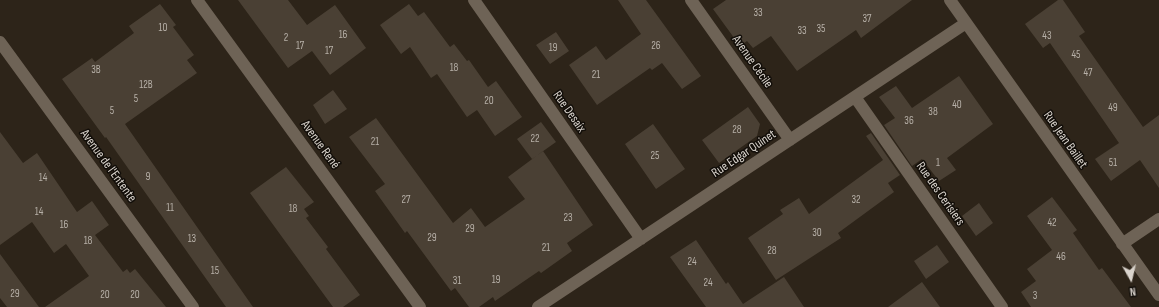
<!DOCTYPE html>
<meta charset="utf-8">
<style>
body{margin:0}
#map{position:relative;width:1159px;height:307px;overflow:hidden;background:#2d2419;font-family:"Sofia Sans Condensed",sans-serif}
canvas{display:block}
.north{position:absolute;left:1111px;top:259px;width:40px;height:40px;-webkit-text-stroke:3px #120e09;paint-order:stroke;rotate:172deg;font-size:11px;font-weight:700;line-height:16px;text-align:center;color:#dad4cd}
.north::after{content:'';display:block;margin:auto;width:14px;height:18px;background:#dad4cd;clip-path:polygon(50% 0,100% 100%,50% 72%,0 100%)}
</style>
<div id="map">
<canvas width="1159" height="307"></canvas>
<div class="north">N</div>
</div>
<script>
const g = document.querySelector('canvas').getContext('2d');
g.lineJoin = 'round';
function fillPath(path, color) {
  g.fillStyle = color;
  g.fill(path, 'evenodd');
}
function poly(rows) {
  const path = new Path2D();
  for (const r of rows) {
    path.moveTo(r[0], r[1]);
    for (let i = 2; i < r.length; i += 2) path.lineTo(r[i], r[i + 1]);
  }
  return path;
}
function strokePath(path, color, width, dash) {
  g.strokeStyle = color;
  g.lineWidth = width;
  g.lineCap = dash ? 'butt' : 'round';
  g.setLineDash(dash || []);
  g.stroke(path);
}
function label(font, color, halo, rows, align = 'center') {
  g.font = font + ' "Sofia Sans Condensed",sans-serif';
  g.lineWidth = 3;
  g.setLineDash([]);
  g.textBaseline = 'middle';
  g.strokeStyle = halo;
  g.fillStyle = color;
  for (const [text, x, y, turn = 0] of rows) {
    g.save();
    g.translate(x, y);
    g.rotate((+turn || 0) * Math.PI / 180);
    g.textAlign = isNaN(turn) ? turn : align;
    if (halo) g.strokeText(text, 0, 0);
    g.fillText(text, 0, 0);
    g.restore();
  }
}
fillPath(poly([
 [238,0,288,0,307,25,335,5,366,48,330,75,312,51,288,68],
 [618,0,646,0,701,76,682,89,662,63,652,70,650,68,597,105,569,65,596,46,606,60,641,34],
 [726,0,912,0,861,38,856,30,797,71,771,36,753,48,747,41,740,46,713,9],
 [1058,0,1063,0,1085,32,1079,36,1143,127,1159,115,1159,188,1140,160,1111,181,1095,159,1119,143,1050,43,1043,48,1025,24],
 [160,4,176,25,173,27,194,55,187,60,197,73,125,124,253,307,226,307,106,137,105,138,62,79,92,58,95,62,134,33,129,26],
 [409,4,418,16,424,12,450,47,454,44,467,61,469,60,488,87,496,81,522,117,495,136,477,110,467,117,437,74,431,78,410,47,401,54,380,25],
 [556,32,569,51,550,64,536,45],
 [959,76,993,124,947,158,956,170,939,181,922,159,912,166,884,125,895,118,879,97,896,86,912,108],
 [333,90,347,109,325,124,313,105],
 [748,107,760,124,757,136,719,163,702,140],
 [376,118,453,223,471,208,485,227,525,199,508,177,543,151,593,225,567,243,572,251,541,273,539,271,495,301,493,297,479,307,469,307,455,288,451,291,407,231,405,233,375,191,385,184,349,137],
 [541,122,556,142,532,159,517,139],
 [653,124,685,169,656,189,625,144],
 [0,132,23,163,37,153,77,212,92,201,109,225,95,235,123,272,127,269,130,273,135,269,166,307,45,307,89,276,66,244,54,253,32,222,0,245],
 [871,133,900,175,888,183,894,192,838,233,841,238,776,280,748,238,783,214,780,210,799,198,809,214,883,160,866,136],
 [286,167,314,202,304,209,309,216,306,218,328,247,326,249,360,295,343,307,333,307,250,193],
 [1052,197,1077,230,1073,233,1099,270,1102,268,1131,307,1031,307,1021,292,1036,281,1027,269,1052,250,1027,216],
 [979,203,993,223,976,236,962,216],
 [696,240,726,284,728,282,743,304,784,277,804,307,706,307,670,257],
 [937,245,949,262,926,279,914,261],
 [0,254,39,307,7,307,0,298],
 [922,282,940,307,888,307]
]), '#4a4034');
strokePath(poly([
 [197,0,420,307],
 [474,0,641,239],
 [691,0,790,140],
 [950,0,1159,295],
 [0,42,193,307],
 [855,97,1002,307],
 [1122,244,1159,219],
 [538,307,966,23]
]), '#6e6356', 12);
label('11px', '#b6afa7', null, [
 ["33",758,13],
 ["37",867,19],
 ["10",163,28],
 ["35",821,29],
 ["33",802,31],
 ["16",343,35],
 ["43",1047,36],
 ["2",286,38],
 ["17",300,46],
 ["26",656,46],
 ["19",553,48],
 ["17",329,51],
 ["45",1076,55],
 ["18",454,68],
 ["3B",96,70],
 ["47",1088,73],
 ["21",596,75],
 ["12B",146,85],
 ["5",136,99],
 ["20",489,101],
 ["40",957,105],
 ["49",1113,108],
 ["5",112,111],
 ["38",933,112],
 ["36",909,121],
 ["28",737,130],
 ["22",535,139],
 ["21",375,142],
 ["25",655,156],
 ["1",938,163],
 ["51",1113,163],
 ["9",148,177],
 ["14",43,178],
 ["27",406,200],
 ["32",856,200],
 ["11",170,208],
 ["18",293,209],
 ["14",39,212],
 ["23",568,218],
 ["42",1052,223],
 ["16",64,225],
 ["29",470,229],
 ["30",817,233],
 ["29",432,238],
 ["13",192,239],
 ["18",88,241],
 ["21",546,248],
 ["28",772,251],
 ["46",1061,257],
 ["24",692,262],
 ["15",215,271],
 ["19",496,280],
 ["31",457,281],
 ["24",708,283],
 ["29",15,294],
 ["20",105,295],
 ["20",135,295],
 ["3",1035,296]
]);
label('13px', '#dad4cd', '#120e09', [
 ["Avenue Cécile",752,62,55],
 ["Rue Desaix",569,112,55],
 ["Rue Jean Baillet",1065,140,55],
 ["Avenue René",320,145,54],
 ["Rue Edgar Quinet",744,154,-34],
 ["Avenue de l'Entente",108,166,54],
 ["Rue des Cerisiers",940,194,55]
]);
</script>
